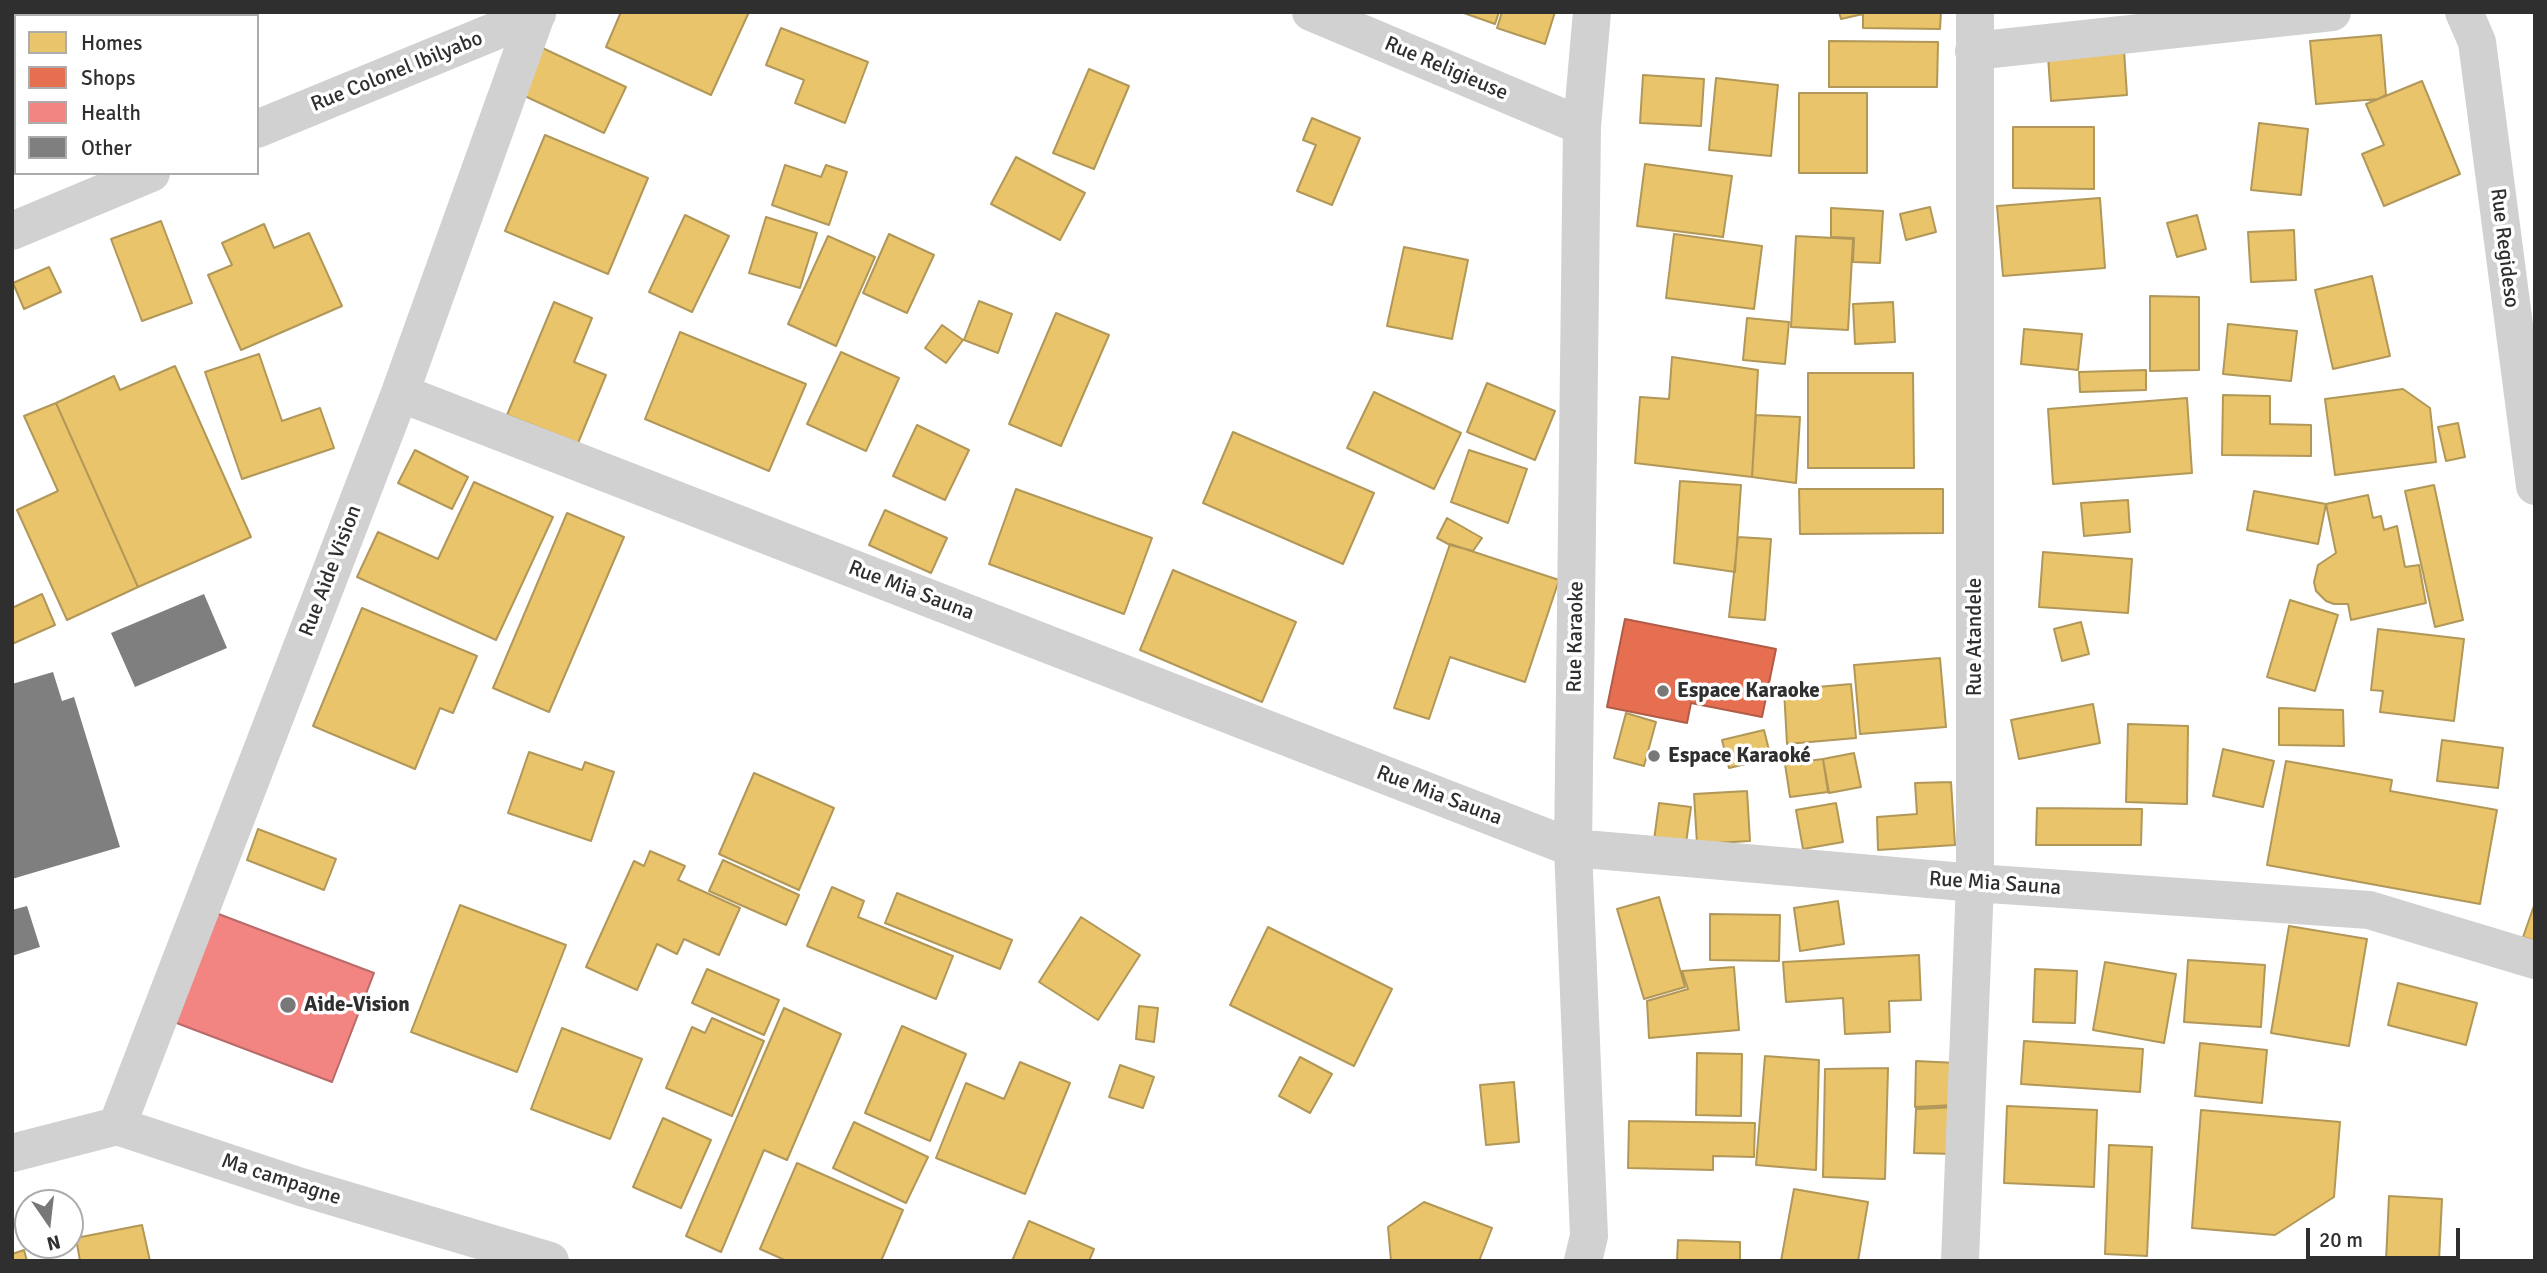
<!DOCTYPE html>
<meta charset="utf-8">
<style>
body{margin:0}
#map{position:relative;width:2547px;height:1273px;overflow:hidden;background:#fff;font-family:Signika,sans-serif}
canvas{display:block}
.frame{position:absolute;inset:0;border:14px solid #2f2f2f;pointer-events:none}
.legend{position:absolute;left:14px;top:14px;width:245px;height:161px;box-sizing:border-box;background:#fff;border:2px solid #acacac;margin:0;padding:9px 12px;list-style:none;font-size:21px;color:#2f2f2f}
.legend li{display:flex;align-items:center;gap:14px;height:35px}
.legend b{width:35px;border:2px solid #acacac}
.north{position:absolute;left:14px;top:1189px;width:70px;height:70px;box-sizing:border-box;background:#fff;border:2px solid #acacac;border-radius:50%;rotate:166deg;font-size:19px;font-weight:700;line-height:28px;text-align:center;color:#2f2f2f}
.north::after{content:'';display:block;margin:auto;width:24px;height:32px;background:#787878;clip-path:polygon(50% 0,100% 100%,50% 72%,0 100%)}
.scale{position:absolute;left:2306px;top:1228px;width:154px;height:32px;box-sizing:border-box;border:4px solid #2f2f2f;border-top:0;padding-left:9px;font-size:21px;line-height:24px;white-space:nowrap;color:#2f2f2f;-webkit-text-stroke:5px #fff;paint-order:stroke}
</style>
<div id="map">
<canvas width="2547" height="1273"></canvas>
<div class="frame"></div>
<ul class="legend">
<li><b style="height:19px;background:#e9c46a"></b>Homes</li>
<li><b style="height:19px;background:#e76f51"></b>Shops</li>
<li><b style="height:19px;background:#f28482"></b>Health</li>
<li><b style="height:19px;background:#7f7f7f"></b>Other</li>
</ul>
<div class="north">N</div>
<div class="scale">20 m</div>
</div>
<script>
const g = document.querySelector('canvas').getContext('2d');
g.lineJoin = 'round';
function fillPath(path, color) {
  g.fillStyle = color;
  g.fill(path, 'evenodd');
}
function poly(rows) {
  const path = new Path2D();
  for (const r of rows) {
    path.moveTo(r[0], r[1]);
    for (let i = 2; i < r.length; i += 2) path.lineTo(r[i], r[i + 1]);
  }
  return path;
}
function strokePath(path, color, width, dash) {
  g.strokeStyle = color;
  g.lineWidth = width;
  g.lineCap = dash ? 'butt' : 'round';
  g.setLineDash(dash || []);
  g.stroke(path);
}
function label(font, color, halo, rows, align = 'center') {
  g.font = font + ' Signika,sans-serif';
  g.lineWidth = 7;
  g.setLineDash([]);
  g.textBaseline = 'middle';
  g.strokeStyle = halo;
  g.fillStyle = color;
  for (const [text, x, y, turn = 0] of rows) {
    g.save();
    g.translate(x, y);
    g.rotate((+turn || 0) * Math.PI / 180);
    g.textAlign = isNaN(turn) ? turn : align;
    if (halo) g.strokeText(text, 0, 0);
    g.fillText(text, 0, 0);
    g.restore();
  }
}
const homes = poly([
 [104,12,200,12,201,16,105,16,104,12],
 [621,12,749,12,711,95,606,47,621,12],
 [1461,12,1499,12,1495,24,1461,12],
 [1502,12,1555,12,1545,44,1497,28,1502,12],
 [1839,12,1863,12,1863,14,1841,19,1839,12],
 [1863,12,1941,12,1940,29,1863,28,1863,12],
 [781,28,868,62,845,123,795,103,804,80,766,65,781,28],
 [2381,35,2386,95,2378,99,2316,104,2310,41,2381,35],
 [1829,41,1938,42,1937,87,1829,87,1829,41],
 [536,45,626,87,604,133,514,91,536,45],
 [2124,50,2127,95,2051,101,2048,56,2124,50],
 [1089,69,1129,86,1094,169,1053,153,1089,69],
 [1643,75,1704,79,1701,126,1640,123,1643,75],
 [1716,78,1778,85,1771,156,1709,150,1716,78],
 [2422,81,2460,174,2384,206,2362,154,2384,145,2366,104,2422,81],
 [1799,93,1867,93,1867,173,1799,173,1799,93],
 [1312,118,1360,138,1332,205,1297,191,1316,145,1303,140,1312,118],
 [2259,123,2308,129,2301,195,2251,190,2259,123],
 [2013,127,2094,127,2094,189,2013,188,2013,127],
 [545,135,648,178,608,274,505,231,545,135],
 [1016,157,1085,193,1060,240,991,204,1016,157],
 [1645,164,1732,176,1723,237,1637,226,1645,164],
 [785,165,821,177,826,165,847,172,829,225,772,205,785,165],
 [2100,198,2105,268,2003,276,1997,206,2100,198],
 [1930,207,1936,232,1906,240,1900,214,1930,207],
 [1831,208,1883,211,1880,263,1853,262,1854,238,1831,237,1831,208],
 [685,215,729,236,692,312,649,292,685,215],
 [2197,215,2206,249,2177,257,2167,223,2197,215],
 [766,217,817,233,800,288,749,273,766,217],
 [161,221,192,303,142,321,111,239,161,221],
 [264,224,274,248,309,233,342,306,241,350,208,275,232,265,222,243,264,224],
 [2294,230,2296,280,2251,282,2248,232,2294,230],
 [889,234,934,255,907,313,863,293,889,234],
 [1674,234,1762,246,1754,309,1666,298,1674,234],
 [828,236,875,257,836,346,788,324,828,236],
 [1796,236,1853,239,1848,330,1791,327,1796,236],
 [1404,247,1468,260,1452,339,1387,326,1404,247],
 [49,267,61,292,24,309,13,283,49,267],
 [2372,276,2390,356,2333,369,2315,290,2372,276],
 [2150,296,2199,297,2199,370,2150,371,2150,296],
 [979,301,1012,314,998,353,964,340,979,301],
 [554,302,592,318,574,362,606,375,578,443,507,415,554,302],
 [1893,302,1895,342,1855,344,1853,304,1893,302],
 [1056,313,1109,335,1061,446,1009,424,1056,313],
 [1747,318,1789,322,1785,364,1743,360,1747,318],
 [2228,324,2297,331,2291,381,2223,374,2228,324],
 [942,325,963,340,946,363,925,348,942,325],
 [2024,329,2082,334,2078,370,2021,364,2024,329],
 [680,332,806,384,769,471,645,419,680,332],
 [841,352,899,378,866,451,807,424,841,352],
 [259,354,282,421,320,408,334,448,242,479,205,372,259,354],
 [1672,357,1758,370,1752,477,1635,463,1640,397,1669,399,1672,357],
 [175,366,251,537,138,587,56,403,114,376,120,390,175,366],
 [2146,370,2146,390,2080,392,2079,372,2146,370],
 [1808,373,1913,373,1914,468,1808,468,1808,373],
 [1487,383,1555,411,1535,460,1467,432,1487,383],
 [2403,389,2430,408,2436,462,2335,475,2325,399,2403,389],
 [1374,392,1461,433,1434,489,1347,448,1374,392],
 [2223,395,2270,396,2270,424,2311,425,2311,456,2222,455,2223,395],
 [2187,398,2192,473,2053,484,2048,409,2187,398],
 [56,403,138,587,67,620,17,510,58,491,24,416,56,403],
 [1756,415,1800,417,1796,483,1752,477,1756,415],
 [2458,423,2465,457,2446,461,2438,427,2458,423],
 [917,425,969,450,945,500,893,476,917,425],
 [1233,432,1374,493,1343,564,1203,503,1233,432],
 [415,450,468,477,452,509,398,483,415,450],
 [1469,450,1527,469,1508,523,1451,502,1469,450],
 [1680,481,1741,485,1735,572,1674,563,1680,481],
 [474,482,553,517,496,640,357,577,378,532,438,559,474,482],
 [2434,485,2463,620,2435,627,2405,491,2434,485],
 [1016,489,1152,538,1124,614,989,564,1016,489],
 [1799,489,1943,489,1943,533,1800,534,1799,489],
 [2254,491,2326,504,2318,544,2247,530,2254,491],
 [2368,495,2373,518,2381,516,2384,530,2397,526,2405,567,2419,565,2426,603,2351,620,2348,604,2334,604,2326,601,2316,591,2314,582,2318,565,2336,553,2326,504,2368,495],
 [2128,500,2130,532,2084,536,2081,503,2128,500],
 [885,510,947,538,931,573,869,545,885,510],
 [567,513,624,537,549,712,493,688,567,513],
 [1447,518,1482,538,1473,551,1450,545,1437,538,1447,518],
 [1738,537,1771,539,1765,620,1729,617,1738,537],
 [1450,544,1559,580,1525,682,1450,657,1429,719,1394,708,1450,544],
 [2043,552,2132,559,2128,613,2039,607,2043,552],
 [1173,570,1296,622,1262,702,1140,650,1173,570],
 [42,594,55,625,12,644,12,608,42,594],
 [2290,600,2338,615,2315,691,2267,677,2290,600],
 [362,608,477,656,453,713,440,708,415,769,313,726,362,608],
 [2081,622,2089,654,2062,661,2054,629,2081,622],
 [2378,629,2464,639,2454,721,2380,712,2383,691,2371,690,2378,629],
 [1940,658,1946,727,1860,734,1854,665,1940,658],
 [1851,684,1856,738,1787,744,1784,690,1851,684],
 [2093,704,2100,743,2019,759,2011,720,2093,704],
 [2279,708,2343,710,2344,746,2279,745,2279,708],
 [1626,713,1656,722,1644,766,1614,758,1626,713],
 [2128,724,2188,726,2187,804,2126,802,2128,724],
 [1764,730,1771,758,1729,768,1722,740,1764,730],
 [2442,740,2503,748,2498,788,2437,781,2442,740],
 [2223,749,2274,761,2263,807,2213,796,2223,749],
 [529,752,582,770,585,762,614,772,591,841,508,813,529,752],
 [1854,753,1861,787,1829,793,1823,759,1854,753],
 [1823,759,1828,792,1790,797,1785,764,1823,759],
 [2286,761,2392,780,2390,791,2497,810,2480,904,2267,865,2286,761],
 [754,773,834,808,799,890,719,854,754,773],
 [1951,782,1955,845,1878,850,1877,817,1917,814,1915,783,1951,782],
 [1747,791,1750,841,1697,844,1694,794,1747,791],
 [1659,803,1691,807,1686,843,1654,840,1659,803],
 [1836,803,1843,842,1803,849,1796,810,1836,803],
 [2037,808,2142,809,2141,845,2036,845,2037,808],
 [258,829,336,859,324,890,247,860,258,829],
 [650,851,685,866,678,880,740,908,719,955,684,939,677,954,657,944,637,990,586,967,634,861,644,866,650,851],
 [723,860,799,895,786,925,709,891,723,860],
 [832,887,864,901,858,917,953,956,936,999,807,946,832,887],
 [897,893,1012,940,1000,969,885,923,897,893],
 [1659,897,1685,987,1644,999,1617,909,1659,897],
 [1838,901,1844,944,1800,951,1794,908,1838,901],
 [2535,903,2535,941,2523,937,2535,903],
 [460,905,566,945,517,1072,411,1032,460,905],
 [1710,914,1780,915,1779,961,1710,960,1710,914],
 [1081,917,1140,955,1098,1020,1039,982,1081,917],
 [2289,926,2367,939,2349,1046,2271,1033,2289,926],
 [1268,927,1392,989,1354,1066,1230,1005,1268,927],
 [1919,955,1921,1000,1889,1001,1890,1032,1845,1034,1843,998,1786,1002,1783,962,1919,955],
 [2188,960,2265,965,2261,1027,2184,1022,2188,960],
 [2105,962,2176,974,2164,1043,2093,1030,2105,962],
 [1734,967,1739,1030,1649,1038,1647,1001,1688,989,1682,971,1734,967],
 [707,969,779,1000,764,1035,692,1003,707,969],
 [2035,969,2077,971,2075,1023,2033,1022,2035,969],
 [2398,983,2477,1003,2466,1045,2388,1025,2398,983],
 [1139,1006,1158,1008,1154,1042,1136,1039,1139,1006],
 [784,1008,841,1034,787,1160,764,1150,721,1252,686,1236,784,1008],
 [712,1018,764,1041,732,1116,666,1088,692,1027,705,1033,712,1018],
 [902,1026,966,1054,930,1141,865,1113,902,1026],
 [562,1028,642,1059,610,1139,531,1109,562,1028],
 [2024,1041,2143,1049,2140,1092,2021,1084,2024,1041],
 [2200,1043,2267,1050,2262,1103,2195,1096,2200,1043],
 [1697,1053,1742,1054,1741,1116,1696,1115,1697,1053],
 [1765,1056,1819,1060,1816,1170,1756,1165,1765,1056],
 [1300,1057,1332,1074,1310,1113,1279,1096,1300,1057],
 [1916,1061,1957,1063,1955,1105,1915,1107,1916,1061],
 [1020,1062,1070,1083,1025,1194,936,1158,966,1083,1004,1099,1020,1062],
 [1120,1065,1154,1077,1143,1108,1109,1097,1120,1065],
 [1888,1068,1885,1179,1823,1177,1825,1069,1888,1068],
 [1514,1082,1519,1142,1486,1145,1480,1085,1514,1082],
 [2007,1106,2097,1110,2094,1187,2004,1183,2007,1106],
 [1956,1107,1955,1154,1914,1153,1916,1109,1956,1107],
 [2201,1110,2340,1122,2334,1197,2275,1235,2192,1228,2201,1110],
 [663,1118,711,1140,681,1208,633,1187,663,1118],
 [1629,1121,1755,1123,1754,1157,1713,1156,1713,1170,1628,1168,1629,1121],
 [854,1122,928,1157,906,1203,833,1168,854,1122],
 [2109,1145,2152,1147,2147,1256,2105,1254,2109,1145],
 [797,1163,903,1210,881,1261,787,1261,760,1249,797,1163],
 [1794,1189,1868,1202,1858,1261,1781,1261,1794,1189],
 [2389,1196,2442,1199,2439,1261,2386,1261,2389,1196],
 [1424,1202,1492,1228,1479,1261,1391,1261,1388,1227,1424,1202],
 [1029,1221,1094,1249,1089,1261,1012,1261,1029,1221],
 [142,1225,150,1261,80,1261,76,1238,142,1225],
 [1678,1240,1740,1242,1740,1261,1677,1261,1678,1240],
 [24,1250,27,1261,12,1261,12,1254,24,1250]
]);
fillPath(homes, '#e9c46a');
strokePath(homes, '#b19758', 2);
const shops = poly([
 [1625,619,1776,649,1762,717,1691,703,1687,723,1607,707,1625,619]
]);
fillPath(shops, '#e76f51');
strokePath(shops, '#b05c47', 2);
const health = poly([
 [208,910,374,973,332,1082,166,1019,208,910]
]);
fillPath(health, '#f28482');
strokePath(health, '#b86a69', 2);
fillPath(poly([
 [204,594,227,648,135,687,111,633],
 [53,672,62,701,74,697,120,847,12,879,12,684],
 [27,906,40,947,12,956,12,910]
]), '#7f7f7f');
strokePath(poly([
 [1311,12,1582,126],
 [2464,12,2477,42,2535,486],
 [1974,51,2332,12],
 [257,129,537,14],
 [12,231,151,173],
 [400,393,1573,848,1975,883,2369,910,2535,960],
 [117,1126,400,393,537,12],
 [12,1153,117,1126,301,1187,550,1261],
 [1583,1261,1589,1236,1573,848,1582,126,1592,12],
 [1960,1261,1975,883,1975,12]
]), '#d1d1d1', 38);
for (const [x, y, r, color] of [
 [1663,691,7,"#787878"],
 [1654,756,7,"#787878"],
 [288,1005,9,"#787878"]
]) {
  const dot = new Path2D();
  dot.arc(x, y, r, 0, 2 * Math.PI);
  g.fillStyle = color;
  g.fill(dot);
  strokePath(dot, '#fff', 2.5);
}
label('21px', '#2f2f2f', '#fff', [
 ["Rue Religieuse",1446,69,23],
 ["Rue Colonel Ibilyabo",397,72,-22],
 ["Rue Regideso",2504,248,83],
 ["Rue Aide Vision",331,571,-69],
 ["Rue Mia Sauna",911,591,21],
 ["Rue Karaoke",1576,637,-89],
 ["Rue Atandele",1975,637,-90],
 ["Rue Mia Sauna",1439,796,21],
 ["Rue Mia Sauna",1995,884,4],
 ["Ma campagne",281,1180,18]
]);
label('bold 21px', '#2f2f2f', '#fff', [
 ["Espace Karaoke",1677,691],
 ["Espace Karaoké",1668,756],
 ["Aide-Vision",304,1005]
], 'left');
</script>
